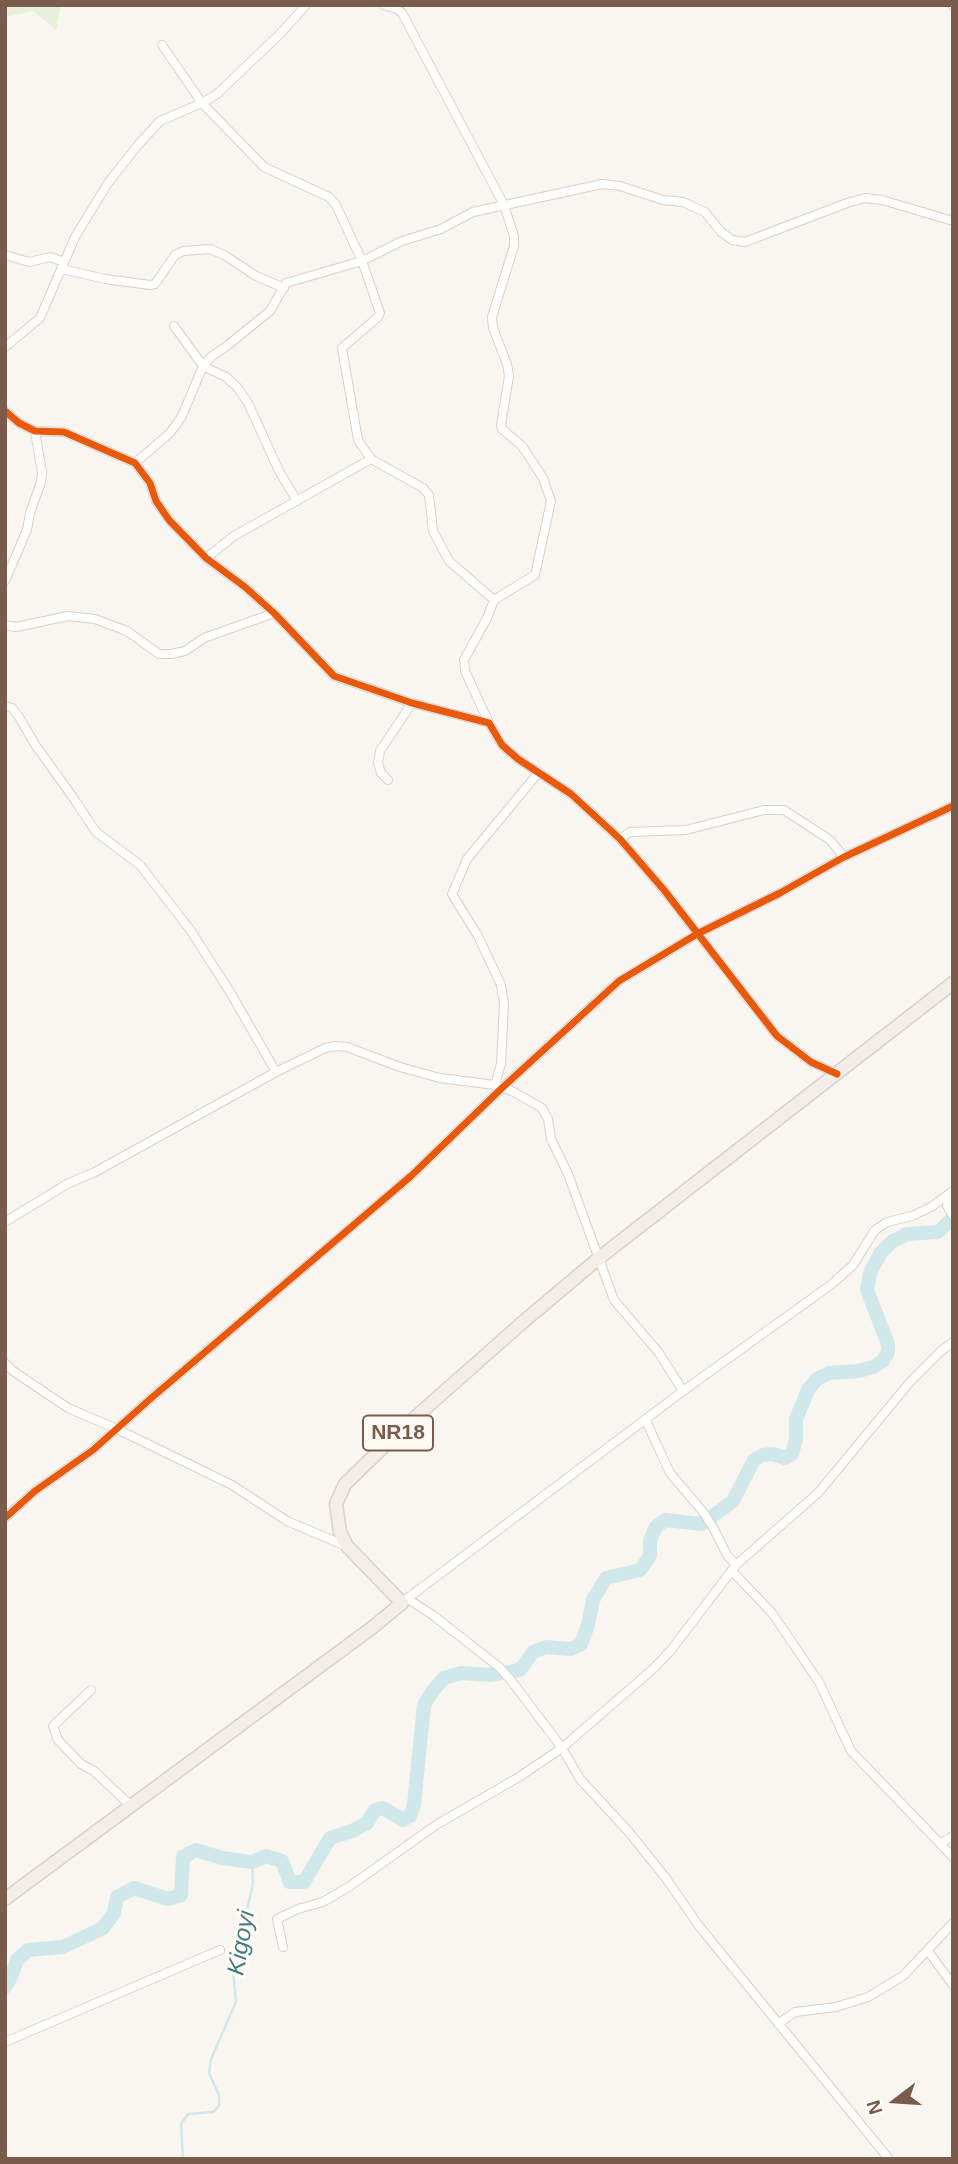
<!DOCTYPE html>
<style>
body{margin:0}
#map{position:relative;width:958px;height:2164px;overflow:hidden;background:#f9f5f0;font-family:Arial,sans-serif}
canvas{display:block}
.frame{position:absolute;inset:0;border:7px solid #7a5c4d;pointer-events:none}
.north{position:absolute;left:860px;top:2066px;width:70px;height:70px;-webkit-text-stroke:5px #fffaf3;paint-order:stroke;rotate:253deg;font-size:19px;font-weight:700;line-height:28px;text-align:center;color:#7a5c4d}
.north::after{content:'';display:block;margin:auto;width:24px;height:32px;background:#7a5c4d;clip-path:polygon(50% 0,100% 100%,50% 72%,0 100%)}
</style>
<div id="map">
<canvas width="958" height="2164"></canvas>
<div class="frame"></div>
<div class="north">N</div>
</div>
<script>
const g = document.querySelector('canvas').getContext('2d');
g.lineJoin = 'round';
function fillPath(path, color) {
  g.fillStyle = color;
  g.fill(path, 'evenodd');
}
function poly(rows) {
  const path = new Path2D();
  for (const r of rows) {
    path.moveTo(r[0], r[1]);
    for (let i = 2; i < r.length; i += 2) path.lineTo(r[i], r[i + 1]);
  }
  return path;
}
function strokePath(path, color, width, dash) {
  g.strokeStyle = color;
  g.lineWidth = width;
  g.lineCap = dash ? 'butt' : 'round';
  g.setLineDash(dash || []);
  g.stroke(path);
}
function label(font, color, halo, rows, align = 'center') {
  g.font = font + ' Arial,sans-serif';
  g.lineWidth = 7;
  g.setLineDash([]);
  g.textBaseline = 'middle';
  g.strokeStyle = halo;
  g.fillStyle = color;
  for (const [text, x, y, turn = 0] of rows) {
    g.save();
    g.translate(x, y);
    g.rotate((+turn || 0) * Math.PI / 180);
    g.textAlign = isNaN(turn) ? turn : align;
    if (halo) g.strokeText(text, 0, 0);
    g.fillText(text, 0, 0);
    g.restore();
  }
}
fillPath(poly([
 [5,5,61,5,56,30,33,11,5,17]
]), '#e7f0db');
strokePath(poly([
 [183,2159,181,2124,188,2114,213,2112,219,2106,219,2095,209,2073,211,2059,236,2002,233,1970,253,1884,252,1862]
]), '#d0e8ea', 2.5);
strokePath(poly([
 [5,1987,11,1977,17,1960,28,1950,63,1947,103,1928,114,1913,117,1897,134,1888,168,1899,181,1895,183,1857,196,1850,222,1858,252,1862,266,1856,282,1861,290,1882,304,1882,330,1838,352,1831,367,1823,375,1810,383,1808,403,1820,410,1816,414,1805,424,1705,432,1692,444,1678,461,1673,490,1675,520,1670,533,1652,546,1647,571,1649,581,1644,588,1625,593,1600,606,1578,640,1570,650,1556,650,1540,656,1527,665,1520,702,1524,733,1501,754,1460,763,1455,773,1454,785,1458,792,1454,796,1439,796,1419,808,1390,817,1379,829,1373,859,1371,873,1367,883,1361,888,1352,888,1344,867,1290,870,1273,881,1252,893,1241,907,1234,938,1232,953,1218]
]), '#d0e8ea', 14);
const street = poly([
 [384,5,397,9,402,13,504,205,514,236,514,246,492,317,493,328,507,364,509,376,501,425,502,429,522,446,543,478,551,501,535,575,494,600,487,618,464,660,465,671,489,723],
 [952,5,953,6],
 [162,45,202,103,264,167,329,197,336,205,362,261,380,313,378,317,342,348,358,440,371,459,423,488,429,495,433,531,449,561,494,600],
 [5,255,29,262,50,257,64,262],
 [62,269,105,279,150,285,155,284,175,255,183,251,210,249,224,255,256,276,284,288],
 [174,326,203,366,226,377,237,387,248,403,279,471,297,501],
 [5,347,40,318,75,237,108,183,138,145,160,121,202,103,217,94,281,33,306,5],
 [5,411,19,423,35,431,64,432,135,463,150,483,156,501,169,520,206,558,245,587,274,613,334,676,412,703,489,723,502,745,518,759,571,794,620,839,664,890,777,1036,811,1062,837,1074],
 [135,463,170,433,182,416,203,366,211,357,228,345,270,311,286,283,362,261,402,241,441,229,473,212,602,184,620,186,663,200,683,202,705,212,721,232,732,240,745,242,847,203,865,198,882,200,953,221],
 [206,558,234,536,371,459],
 [5,581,27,530,30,513,41,482,42,473,35,431],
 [5,625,16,627,68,616,95,619,127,631,159,654,171,654,185,651,204,638,274,613],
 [5,706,12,708,19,717,36,746,72,796,96,832,140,865,191,931,230,992,276,1072],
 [388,780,381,773,378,763,380,751,412,703],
 [620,839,630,832,686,830,764,810,784,810,830,840,844,857],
 [495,1085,501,1064,504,1004,501,985,478,936,452,894,467,859,539,772],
 [953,1192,947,1206,953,1216],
 [5,1222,67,1184,95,1172,276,1072,325,1048,336,1046,347,1047,400,1067,440,1078,495,1085,512,1091,542,1108,548,1119,551,1139,568,1174,614,1300,659,1353,683,1391],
 [5,1363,13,1371,68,1408,117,1429,232,1485,287,1521,346,1546],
 [646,1421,670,1473,704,1513,714,1529,727,1555,736,1565],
 [5,1518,35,1491,93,1450,149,1400,411,1176,502,1088,619,981,697,934,780,893,844,857,953,806],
 [732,1571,772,1613,819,1682,851,1751,953,1857],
 [408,1599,434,1616,499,1667,510,1679,562,1748,580,1779,628,1831,665,1877,699,1926,889,2159],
 [404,1601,683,1391,832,1284,853,1265,875,1230,887,1222,912,1216,931,1207,953,1191],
 [91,1690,53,1726,58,1740,81,1764,94,1771,131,1806],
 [941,1843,953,1836],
 [283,1947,277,1919,298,1909,323,1902,350,1886,436,1825,519,1777,562,1748,654,1668,671,1650,736,1565,818,1493,910,1382,940,1352,953,1342],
 [928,1951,953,1985],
 [778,2024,795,2012,836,2007,868,1997,903,1976,953,1923],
 [5,2042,220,1950]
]);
const primary = poly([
 [5,1899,373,1627,402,1603,347,1546,340,1532,336,1504,345,1484,402,1429,523,1322,599,1258,953,983]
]);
strokePath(street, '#d7d1cb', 10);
strokePath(primary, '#dad1cc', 15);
strokePath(street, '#fefefd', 8);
strokePath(primary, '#f3eee8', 12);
strokePath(poly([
 [5,411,19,423,35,431,64,432,135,463,150,483,156,501,169,520,206,558,245,587,274,613,334,676,412,703,489,723,502,745,518,759,571,794,620,839,664,890,777,1036,811,1062,837,1074],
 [5,1518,35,1491,93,1450,149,1400,411,1176,502,1088,619,981,697,934,780,893,844,857,953,806]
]), '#e8590c', 7);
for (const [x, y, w] of [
 [398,1433,70]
]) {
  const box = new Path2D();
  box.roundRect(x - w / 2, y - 17.5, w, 35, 5);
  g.fillStyle = '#fffaf3';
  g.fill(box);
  strokePath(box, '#7a5c4d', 2);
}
label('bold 21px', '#7a5c4d', null, [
 ["NR18",398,1433]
]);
label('italic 24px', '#437c86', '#fffaf3', [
 ["Kigoyi",242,1943,-80]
]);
</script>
